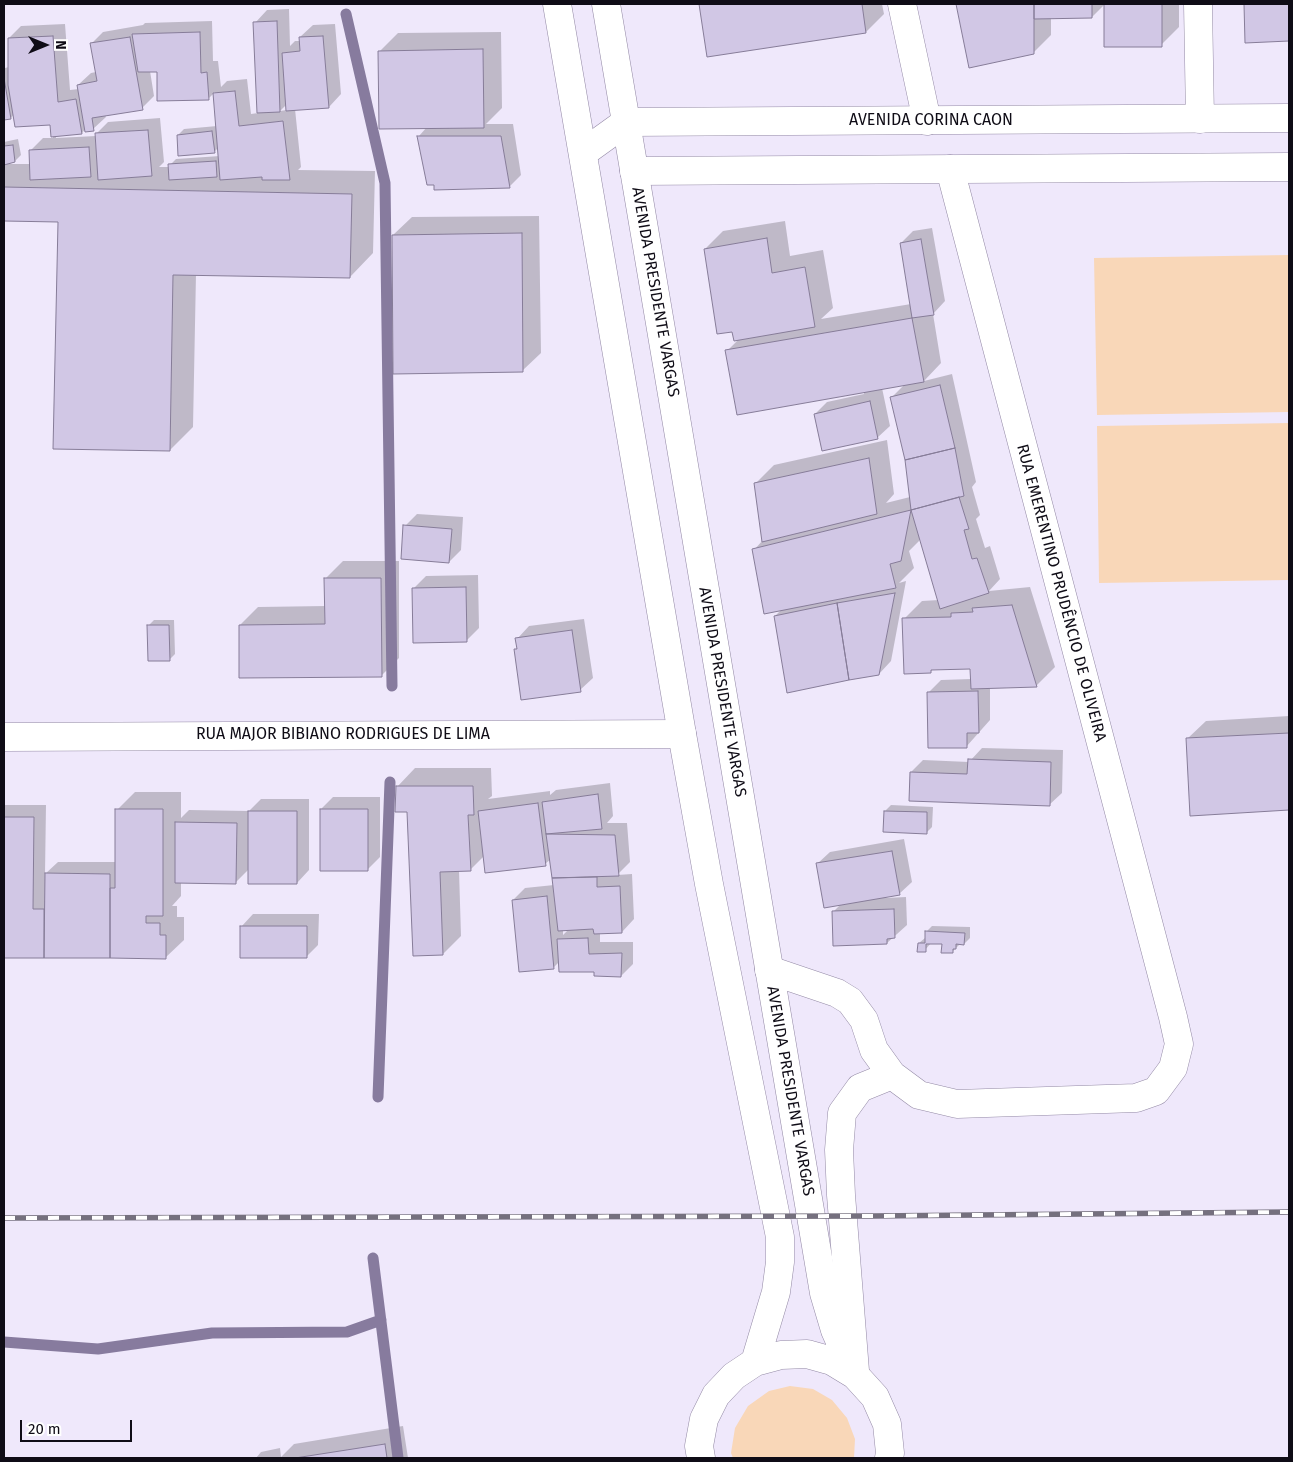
<!DOCTYPE html>
<meta charset="utf-8">
<style>
body{margin:0}
#map{position:relative;width:1293px;height:1462px;overflow:hidden;background:#efe8fb;font-family:"Fira Sans",sans-serif}
canvas{display:block}
.frame{position:absolute;inset:0;border:5px solid #0f0c16;pointer-events:none}
.north{position:absolute;left:20px;top:20px;width:50px;height:50px;-webkit-text-stroke:4px #fff;paint-order:stroke;rotate:90deg;font-size:14px;font-weight:700;line-height:20px;text-align:center;color:#0f0c16}
.north::after{content:'';display:block;margin:auto;width:18px;height:22px;background:#0f0c16;clip-path:polygon(50% 0,100% 100%,50% 72%,0 100%)}
.scale{position:absolute;left:20px;top:1420px;width:112px;height:22px;box-sizing:border-box;border:2px solid #0f0c16;border-top:0;padding-left:6px;font-size:15px;line-height:18px;white-space:nowrap;color:#0f0c16;-webkit-text-stroke:4px #fff;paint-order:stroke}
</style>
<div id="map">
<canvas width="1293" height="1462"></canvas>
<div class="frame"></div>
<div class="north">N</div>
<div class="scale">20 m</div>
</div>
<script>
const g = document.querySelector('canvas').getContext('2d');
g.lineJoin = 'round';
function fillPath(path, color) {
  g.fillStyle = color;
  g.fill(path, 'evenodd');
}
function poly(rows) {
  const path = new Path2D();
  for (const r of rows) {
    path.moveTo(r[0], r[1]);
    for (let i = 2; i < r.length; i += 2) path.lineTo(r[i], r[i + 1]);
  }
  return path;
}
function strokePath(path, color, width, dash) {
  g.strokeStyle = color;
  g.lineWidth = width;
  g.lineCap = dash ? 'butt' : 'round';
  g.setLineDash(dash || []);
  g.stroke(path);
}
function label(font, color, halo, rows, align = 'center') {
  g.font = font + ' "Fira Sans",sans-serif';
  g.lineWidth = 4.5;
  g.setLineDash([]);
  g.textBaseline = 'middle';
  g.strokeStyle = halo;
  g.fillStyle = color;
  for (const [text, x, y, turn = 0] of rows) {
    g.save();
    g.translate(x, y);
    g.rotate((+turn || 0) * Math.PI / 180);
    g.textAlign = isNaN(turn) ? turn : align;
    if (halo) g.strokeText(text, 0, 0);
    g.fillText(text, 0, 0);
    g.restore();
  }
}
fillPath(poly([
 [1289,255,1289,412,1097,415,1094,258],
 [1289,423,1289,580,1099,583,1097,426],
 [790,1386,813,1389,832,1400,847,1418,855,1439,854,1458,733,1458,731,1453,735,1428,748,1406,769,1391]
]), '#f9d7b8');
fillPath(poly([
 [701,4,882,4,884,14,866,32,708,56],
 [957,4,1105,4,1092,17,1051,18,1051,35,1033,53,970,67],
 [1105,4,1179,4,1179,27,1161,45,1106,46],
 [1245,4,1289,4,1289,40,1246,42],
 [289,9,290,46,295,41,301,41,300,37,313,25,335,24,341,94,329,107,295,109,301,167,298,170,375,171,373,253,350,277,196,274,193,427,170,450,60,221,4,219,4,142,18,139,21,155,15,161,7,164,31,164,30,151,43,138,53,138,51,123,14,114,11,118,4,119,4,57,5,68,9,67,9,38,21,26,65,24,70,90,79,89,78,85,91,73,96,72,91,44,103,32,143,25,145,23,212,21,213,61,218,61,221,87,227,81,247,79,251,114,258,113,255,23,267,10],
 [150,71,158,71,209,98,215,92,217,126,184,129,178,135,214,152,219,147,220,156,176,159,170,165,170,167,159,167,164,162,160,118,108,122,96,134,96,136,56,138,56,136,82,133,86,128,93,129,106,117,105,115,142,108,154,96],
 [287,104,287,110,280,111],
 [501,32,502,108,486,124,513,124,521,175,509,187,419,136,427,127,380,51,398,33],
 [539,216,541,353,522,371,393,235,412,217],
 [785,221,790,256,823,250,833,308,821,319,911,304,901,243,913,231,932,228,945,301,933,314,941,363,924,381,952,374,976,482,972,487,980,515,976,519,985,548,990,546,1000,579,989,591,1030,587,1055,667,1037,685,990,687,990,720,966,747,929,692,941,680,971,679,971,667,933,669,931,671,904,619,922,601,939,600,920,536,919,541,909,551,914,568,899,583,906,581,891,661,879,674,775,616,782,609,754,550,763,540,756,483,774,465,887,440,894,494,886,503,910,497,906,460,891,398,905,384,882,388,890,426,877,438,815,414,827,402,864,394,864,392,727,351,739,339,705,249,723,231],
 [417,514,463,517,461,550,449,562,405,526],
 [343,561,399,561,399,658,381,676,240,625,258,607,326,606,325,579],
 [478,575,479,628,467,640,413,589,426,576],
 [584,619,593,678,580,690,515,650,518,647,517,639,529,626],
 [154,620,174,620,175,654,169,660,148,626],
 [1289,716,1289,809,1191,814,1187,739,1206,721],
 [982,748,1063,750,1062,793,1049,805,911,772,923,760,969,762],
 [415,768,491,768,492,796,488,799,550,791,550,795,556,790,610,783,613,816,607,823,627,823,630,862,617,875,632,874,634,919,622,932,600,933,600,942,633,942,633,964,621,976,560,961,553,968,513,900,525,888,554,885,551,859,545,864,484,856,470,870,459,870,461,936,443,954,414,954,408,810,397,787],
 [563,929,569,929,563,935],
 [135,792,181,792,181,818,189,810,249,811,261,799,309,799,309,870,297,883,249,869,235,883,181,882,181,896,172,906,177,906,177,917,184,917,184,940,165,958,5,957,4,805,46,805,45,874,58,862,117,862,117,810],
 [333,797,380,797,380,857,368,869,321,809],
 [891,805,933,807,932,827,926,833,885,811],
 [904,839,912,882,899,894,886,896,886,898,906,897,907,925,887,943,834,911,841,904,817,864,830,852],
 [253,914,319,914,318,945,306,957,241,927],
 [932,926,970,927,970,938,964,944,960,944,952,952,943,943,931,943,925,950,919,943,925,938,926,932],
 [403,1426,408,1458,256,1458,261,1452,280,1448,281,1457,294,1444]
]), '#0003');
strokePath(poly([
 [346,14,385,183,392,686],
 [378,1097,390,782],
 [373,1258,398,1458],
 [4,1342,98,1349,212,1333,347,1332,381,1320]
]), '#877b9e', 11);
const building = poly([
 [699,4,862,4,866,33,707,57,699,4],
 [956,4,1034,4,1034,54,969,68,956,4],
 [1034,4,1092,4,1092,18,1034,19,1034,4],
 [1104,4,1162,4,1162,47,1104,47,1104,4],
 [1244,4,1289,4,1289,41,1245,43,1244,4],
 [277,21,280,112,257,113,253,22,277,21],
 [200,32,201,73,207,72,209,100,157,101,157,72,138,72,132,34,200,32],
 [53,36,58,102,76,99,82,134,51,137,50,125,15,127,8,85,8,38,53,36],
 [323,36,329,108,286,111,282,53,300,51,299,37,323,36],
 [130,37,143,110,92,118,94,131,85,132,77,85,97,81,90,43,130,37],
 [483,49,484,128,379,129,378,51,483,49],
 [4,78,11,119,4,120,4,78],
 [235,91,239,126,283,121,290,180,262,180,262,177,220,180,213,93,235,91],
 [148,130,152,176,98,180,95,133,148,130],
 [212,131,215,153,178,156,177,135,212,131],
 [417,136,501,136,510,188,434,190,434,185,427,185,417,136],
 [13,145,15,162,4,165,4,182,4,146,13,145],
 [89,147,91,177,30,180,29,150,89,147],
 [216,161,217,177,169,180,168,164,216,161],
 [4,187,352,194,350,278,173,275,170,451,53,449,58,222,4,221,4,187],
 [522,233,523,372,393,374,392,235,522,233],
 [767,238,772,273,805,267,815,327,734,341,732,332,717,334,704,249,767,238],
 [921,239,934,315,912,318,900,243,921,239],
 [912,318,924,382,737,415,725,350,912,318],
 [940,385,955,448,905,460,890,397,940,385],
 [870,401,878,439,822,451,814,414,870,401],
 [955,448,964,496,911,510,905,460,955,448],
 [869,458,877,514,762,542,754,483,869,458],
 [959,497,969,529,964,530,972,559,977,558,989,593,940,609,911,510,959,497],
 [911,510,901,561,890,564,896,588,764,614,752,549,911,510],
 [403,525,452,529,449,563,401,559,403,525],
 [324,578,381,578,382,677,239,678,239,625,325,624,324,578],
 [466,587,467,642,413,643,412,588,466,587],
 [895,593,879,675,849,680,837,603,895,593],
 [837,603,849,680,787,693,774,616,837,603],
 [1012,605,1037,687,971,689,970,669,931,670,931,673,904,674,902,618,951,617,951,613,973,612,972,608,1012,605],
 [147,625,169,625,170,661,148,661,147,625],
 [572,630,581,692,521,700,514,649,517,649,515,638,572,630],
 [978,691,979,733,967,733,967,748,928,748,927,692,978,691],
 [1289,733,1289,810,1190,816,1186,738,1289,733],
 [968,759,1051,762,1050,806,909,801,910,772,967,774,968,759],
 [396,786,473,786,474,815,468,815,471,871,440,872,443,955,413,956,407,812,395,812,396,786],
 [598,794,602,829,546,834,542,802,598,794],
 [538,803,546,866,485,873,478,811,538,803],
 [115,809,163,809,163,916,146,916,146,923,160,923,160,935,166,935,166,959,110,958,110,888,115,888,115,809],
 [320,809,368,809,368,871,320,871,320,809],
 [248,811,297,811,297,884,248,884,248,811],
 [884,811,927,812,927,834,883,832,884,811],
 [4,817,34,817,33,909,44,909,44,958,4,958,4,817],
 [175,822,237,823,236,884,175,883,175,822],
 [546,834,615,835,619,876,552,878,546,834],
 [892,851,900,895,824,908,816,863,892,851],
 [45,873,110,874,110,958,44,958,45,873],
 [597,877,597,887,620,886,622,933,594,934,593,929,558,931,552,878,597,877],
 [547,896,554,969,519,972,512,900,547,896],
 [894,909,895,938,887,939,887,944,833,946,832,911,894,909],
 [240,926,307,926,307,958,240,958,240,926],
 [925,931,965,933,964,945,956,944,956,949,953,949,953,953,941,953,942,944,926,944,926,952,917,952,918,943,925,943,925,931],
 [588,938,589,954,622,953,621,977,594,976,594,972,559,972,557,939,588,938],
 [385,1444,387,1458,295,1458,385,1444]
]);
fillPath(building, '#d1c7e5');
strokePath(building, '#867c98', 1);
const minor = poly([
 [902,4,927,121],
 [1198,4,1200,119],
 [4,737,682,734],
 [769,970,837,993,850,1001,864,1020,874,1050,892,1075,919,1095,957,1104,1136,1098,1156,1091,1173,1068,1179,1044,1173,1017,950,169],
 [855,1371,841,1195,839,1150,842,1113,860,1088,892,1075]
]);
const secondary = poly([
 [583,153,626,122,1289,118],
 [634,171,1289,167]
]);
const primary = poly([
 [557,4,682,734,709,884,780,1237,780,1262,776,1292,755,1362],
 [606,4,824,1293,835,1330,855,1375],
 [701,1458,699,1446,704,1419,716,1395,734,1376,755,1362,781,1355,807,1354,832,1361,855,1375,875,1397,887,1424,890,1453,889,1458]
]);
strokePath(minor, '#948aa6', 29);
strokePath(secondary, '#948aa6', 29);
strokePath(primary, '#948aa6', 29);
strokePath(minor, '#fff', 28);
strokePath(secondary, '#fff', 28);
strokePath(primary, '#fff', 28);
const rail = poly([
 [4,1218,873,1216,1289,1212]
]);
strokePath(rail, '#75707e', 5.5);
strokePath(rail, '#fff', 4, [11]);
label('16px', '#0f0c16', '#fff', [
 ["AVENIDA CORINA CAON",931,121],
 ["AVENIDA PRESIDENTE VARGAS",655,292,80],
 ["RUA EMERENTINO PRUDÊNCIO DE OLIVEIRA",1061,593,75],
 ["AVENIDA PRESIDENTE VARGAS",722,692,80],
 ["RUA MAJOR BIBIANO RODRIGUES DE LIMA",343,735],
 ["AVENIDA PRESIDENTE VARGAS",790,1091,80]
]);
</script>
